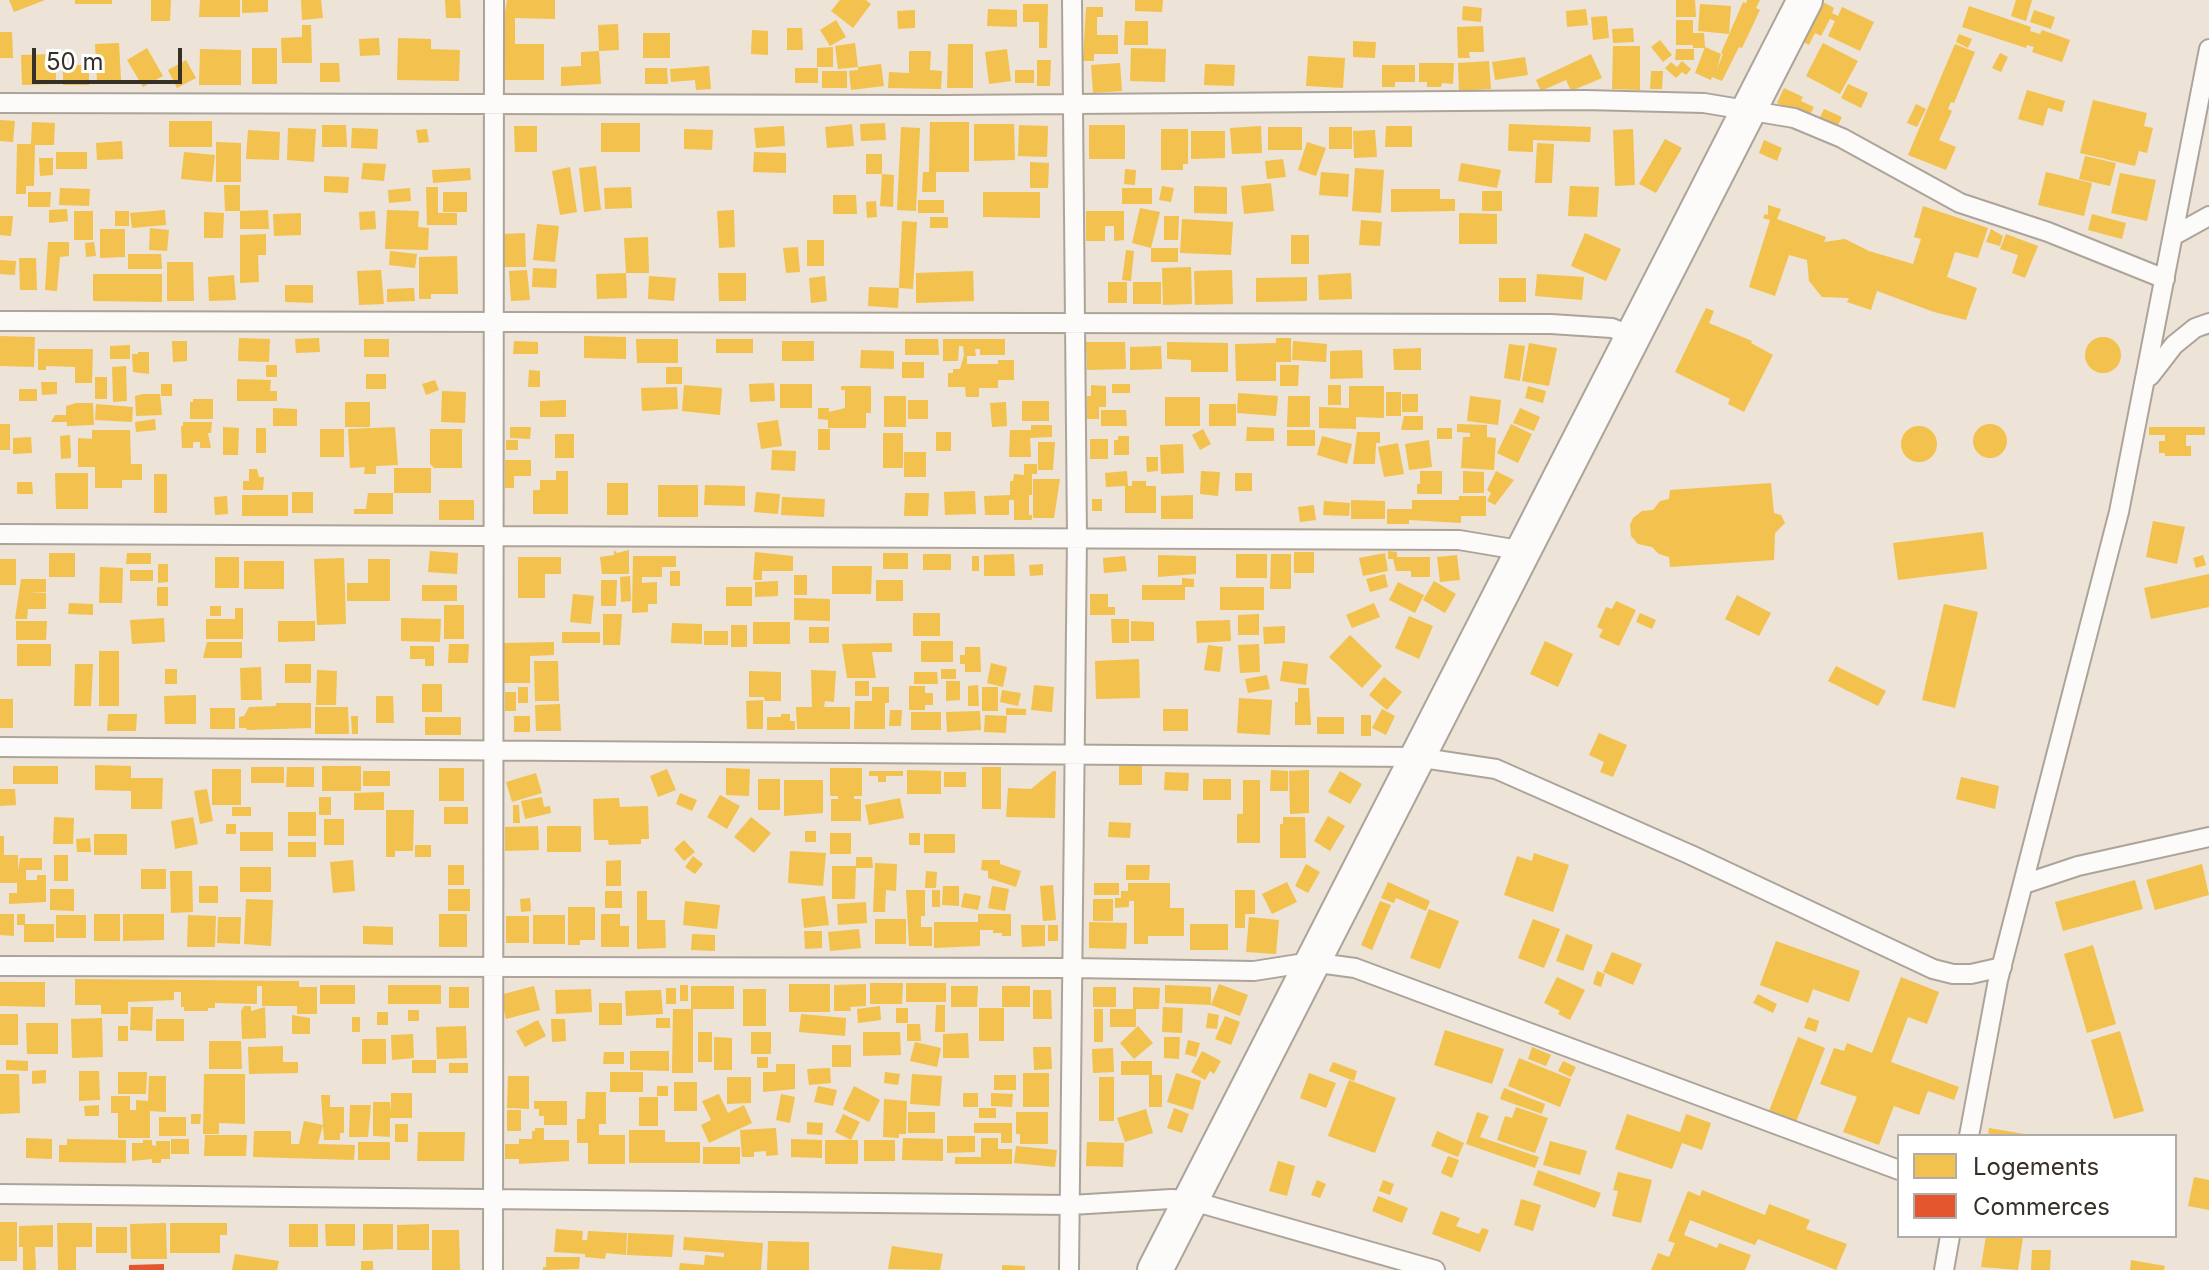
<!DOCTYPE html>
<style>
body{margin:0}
#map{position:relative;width:2209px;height:1270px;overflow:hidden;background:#ede3d6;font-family:Inter,sans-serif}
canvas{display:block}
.legend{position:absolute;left:1897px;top:1134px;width:280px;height:104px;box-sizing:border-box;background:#fff;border:2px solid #afaca9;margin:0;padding:10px 14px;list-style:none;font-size:24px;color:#373027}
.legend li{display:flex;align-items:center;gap:16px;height:40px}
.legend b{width:40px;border:2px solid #afaca9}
.scale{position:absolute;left:32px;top:48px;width:150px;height:36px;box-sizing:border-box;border:4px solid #373027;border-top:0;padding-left:10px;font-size:24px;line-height:28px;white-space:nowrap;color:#373027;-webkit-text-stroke:6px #fff;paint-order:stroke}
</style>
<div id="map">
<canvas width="2209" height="1270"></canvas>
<ul class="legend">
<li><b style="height:22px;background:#f2c14e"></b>Logements</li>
<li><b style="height:22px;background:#e4572e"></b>Commerces</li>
</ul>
<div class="scale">50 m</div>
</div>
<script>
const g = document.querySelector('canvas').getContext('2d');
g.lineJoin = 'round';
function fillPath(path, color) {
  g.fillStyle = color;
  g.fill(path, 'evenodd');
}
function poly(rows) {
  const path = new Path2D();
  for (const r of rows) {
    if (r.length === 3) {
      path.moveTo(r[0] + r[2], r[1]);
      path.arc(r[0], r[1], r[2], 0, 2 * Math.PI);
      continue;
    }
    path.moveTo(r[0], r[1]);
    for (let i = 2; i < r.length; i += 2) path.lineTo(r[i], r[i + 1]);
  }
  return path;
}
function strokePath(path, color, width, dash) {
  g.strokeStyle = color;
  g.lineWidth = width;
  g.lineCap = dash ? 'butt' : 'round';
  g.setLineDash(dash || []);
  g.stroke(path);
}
fillPath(poly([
 [9,0,45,0,14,12],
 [75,0,112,0,112,4,75,4],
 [151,0,171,0,170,21,151,21],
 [200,0,240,0,240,17,199,17],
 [242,0,268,0,268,12,242,13],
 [301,0,321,0,323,18,302,20],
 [445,0,460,0,461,18,446,18],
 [507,0,555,0,555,19,515,18,515,44,544,44,544,80,505,80,504,18],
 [840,0,866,0,871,4,853,28,831,11],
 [1135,0,1163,0,1162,12,1135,11],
 [1676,0,1695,0,1696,17,1676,17],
 [1747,0,1760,0,1756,8,1760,10,1742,48,1739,47,1722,81,1712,77,1711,80,1695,73,1705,47,1721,54,1717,69,1723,54,1721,53,1743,2,1746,3],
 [2016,0,2032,0,2026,21,2011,16],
 [1823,2,1834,8,1832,13,1838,16,1842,7,1874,22,1860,51,1828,36,1835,21,1830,19,1821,36,1815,33,1809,45,1803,42],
 [1023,4,1048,4,1047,48,1039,48,1039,22,1023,22],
 [1700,4,1731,6,1729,34,1698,31],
 [1463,6,1482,8,1481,22,1462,20],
 [1969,6,2031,27,2030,31,2040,34,2042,30,2070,40,2062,62,2032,52,2034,47,2027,45,2026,48,1962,27],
 [1086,7,1103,7,1103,17,1097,17,1097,35,1118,35,1118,54,1094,54,1094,61,1083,61],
 [988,9,1017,10,1017,27,987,26],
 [1586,9,1588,25,1567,27,1566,11],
 [915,10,915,28,898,29,897,11],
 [2034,10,2055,17,2051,29,2030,22],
 [1607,16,1609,38,1593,40,1591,17],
 [836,20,846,37,830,46,820,30],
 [1676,20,1693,20,1693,33,1704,33,1705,48,1693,48,1693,45,1676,45],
 [1125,21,1148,21,1148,45,1124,45],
 [618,24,619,50,599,51,601,84,561,86,561,67,581,66,581,52,599,51,598,25],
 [302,25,311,25,312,63,282,63,281,38,302,37],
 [1483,26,1484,52,1469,52,1470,58,1458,58,1457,27],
 [787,28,802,28,803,50,787,50],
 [1633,28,1634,42,1613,43,1612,29],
 [752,30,768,31,768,55,751,54],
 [0,32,12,32,13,58,0,58],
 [643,33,670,33,670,58,643,58],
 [1959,34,1972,39,1968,48,1956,42],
 [379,38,380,55,360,56,359,39],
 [398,38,431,39,431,49,460,50,459,81,397,80],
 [1660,40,1672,55,1663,62,1651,47],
 [1353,41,1376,42,1375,58,1353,57],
 [119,43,121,80,97,81,95,44],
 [855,43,858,67,838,69,835,46],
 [1823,43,1858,61,1840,94,1806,76],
 [948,44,973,44,973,88,947,88],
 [1955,44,1975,52,1954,103,1951,102,1948,109,1952,111,1939,140,1956,147,1946,170,1908,155],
 [1613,46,1640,46,1640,90,1612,89],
 [833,47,833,67,817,67,817,48],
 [147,48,163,76,143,87,127,60],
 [252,48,277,48,277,84,252,84],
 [1131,48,1166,49,1165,82,1130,81],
 [200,49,241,50,241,85,199,85],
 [1007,49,1011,81,989,84,985,52],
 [1676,49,1694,49,1694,60,1675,60],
 [909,51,931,51,930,70,942,71,941,89,888,88,889,72,909,73],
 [2000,53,2008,57,2001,72,1992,68],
 [56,54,56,84,22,85,21,55],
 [1591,54,1602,78,1571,91,1566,80,1541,91,1536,80],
 [1308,56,1345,58,1343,88,1306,86],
 [1525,57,1528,75,1495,80,1492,62],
 [186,60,196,78,177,88,168,70],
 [1037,60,1051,60,1050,86,1037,86],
 [1489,61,1491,89,1459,91,1458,63],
 [1682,61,1691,69,1686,75,1682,72,1676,78,1665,68,1671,62,1677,67],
 [320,63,339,63,340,82,320,82],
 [1120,63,1122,91,1093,93,1091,65],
 [1419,63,1454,63,1453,84,1442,83,1441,87,1427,87,1427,82,1419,82],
 [881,64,884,86,851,90,849,71,858,70,858,67],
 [1205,64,1235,65,1234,86,1204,85],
 [63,65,89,65,89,85,63,85],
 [1382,65,1415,65,1415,82,1395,82,1395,87,1382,87],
 [709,66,711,89,696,90,695,80,671,82,670,69],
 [645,68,667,68,668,84,645,84],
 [795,68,818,68,818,83,795,83],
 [1015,70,1034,70,1034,83,1015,83],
 [822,71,847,71,847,88,822,88],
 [1651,71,1663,71,1662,89,1650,89],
 [1848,84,1868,93,1861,108,1841,98],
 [1784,88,1803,97,1801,101,1814,107,1810,115,1797,109,1795,112,1777,103],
 [2027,90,2065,101,2062,112,2048,108,2043,126,2018,119],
 [2093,100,2147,113,2144,126,2153,128,2147,153,2139,151,2135,166,2080,153],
 [1916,104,1926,109,1917,127,1907,123],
 [1824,109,1842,117,1837,127,1819,119],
 [0,120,15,121,13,142,0,141],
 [169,121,212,121,212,147,169,147],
 [32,122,55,123,54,145,35,145,34,186,26,186,26,194,16,194,17,144,31,144],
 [930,122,969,122,969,172,936,172,936,192,922,192,923,172,929,172],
 [601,123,640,123,640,152,601,152],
 [885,123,886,140,861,141,860,124],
 [852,124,854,146,827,148,825,127],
 [974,124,1014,124,1015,160,974,161],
 [1509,124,1591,127,1590,142,1533,140,1533,152,1508,151],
 [322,125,346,125,347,147,322,147],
 [1019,125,1048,126,1047,157,1018,156],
 [1089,125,1125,125,1125,159,1089,159],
 [514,126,537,126,537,152,515,152],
 [784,126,785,146,756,148,754,128],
 [1261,126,1262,153,1232,154,1230,128],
 [1386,126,1412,126,1412,147,1385,147],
 [901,127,920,128,916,211,897,210],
 [1268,127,1302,127,1302,150,1268,150],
 [1329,127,1352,127,1352,149,1329,149],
 [288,128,316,129,314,162,287,160],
 [352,128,378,129,377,149,351,148],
 [427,129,429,142,418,143,416,130],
 [684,129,713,130,712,150,684,149],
 [1161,129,1188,129,1188,164,1183,164,1183,170,1161,170],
 [1633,129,1635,185,1615,186,1613,130],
 [248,130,280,132,279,160,246,159],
 [1375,130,1377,157,1354,158,1353,131],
 [1191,131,1225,131,1225,158,1191,159],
 [1665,139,1682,148,1656,193,1639,184],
 [1764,140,1782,148,1777,161,1759,153],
 [122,141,123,159,97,160,96,143],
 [216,142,241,143,241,182,216,182],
 [1307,142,1326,148,1316,176,1298,170],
 [1537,143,1554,144,1552,183,1535,183],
 [56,152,87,152,87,169,56,169],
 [184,152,215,155,212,182,181,179],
 [754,152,786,153,786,173,753,172],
 [866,154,882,154,882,174,866,174],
 [2085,156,2116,163,2110,186,2079,179],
 [39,158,53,158,53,175,40,176],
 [1283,159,1286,177,1267,179,1265,161],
 [1030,162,1049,163,1048,188,1030,188],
 [363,163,386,164,384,181,361,179],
 [1461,163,1501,170,1497,188,1458,181],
 [596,166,601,210,584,212,579,168],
 [570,167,577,212,560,215,552,171],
 [470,168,471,180,433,183,432,170],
 [1355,168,1384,170,1381,213,1352,211],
 [1125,169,1136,170,1135,185,1124,184],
 [1321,172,1349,174,1348,197,1319,195],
 [2046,172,2092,183,2084,216,2038,205],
 [2120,173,2156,180,2147,221,2111,213],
 [882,174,894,175,893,207,880,206],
 [324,176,349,177,348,193,324,192],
 [1271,183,1274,211,1244,214,1241,186],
 [224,185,240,185,240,211,268,210,269,229,240,229,240,211,225,211],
 [1162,186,1174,188,1171,202,1159,200],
 [1194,186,1227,187,1227,214,1194,213],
 [1570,186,1599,187,1597,217,1568,216],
 [426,187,438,187,438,213,457,213,457,225,427,225],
 [631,187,632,208,605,209,604,188],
 [60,188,90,189,89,206,59,205],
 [410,188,411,201,389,203,388,190],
 [1122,188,1152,188,1152,204,1122,204],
 [1391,189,1440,189,1440,199,1455,199,1455,211,1391,212],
 [1482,191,1502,191,1502,211,1482,211],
 [28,192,51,192,50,207,28,207],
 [443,192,467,192,467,212,443,212],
 [983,192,1040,192,1040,218,983,217],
 [833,195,856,195,857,214,833,214],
 [918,200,944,200,944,213,918,213],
 [876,201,877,217,867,218,866,202],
 [1768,205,1781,209,1777,219,1826,237,1824,242,1845,239,1869,251,1913,264,1921,239,1914,237,1923,206,1988,228,1978,258,1955,252,1947,277,1977,288,1966,320,1934,312,1877,291,1871,310,1847,302,1849,298,1822,297,1809,281,1807,260,1789,255,1775,296,1749,287,1770,220,1763,218,1765,214,1768,215],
 [1140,208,1160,212,1151,248,1132,243],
 [67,209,68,221,49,223,49,210],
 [165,210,166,225,132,228,130,213],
 [387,210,419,211,418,227,429,228,428,250,385,249],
 [734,210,735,247,719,248,717,211],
 [74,211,93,211,93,240,74,240],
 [115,211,129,211,129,226,115,226],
 [375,211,376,229,360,230,359,212],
 [1086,211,1124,211,1124,240,1114,241,1114,226,1105,226,1105,241,1086,241],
 [204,212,224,213,223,238,204,238],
 [301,213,301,235,274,236,273,214],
 [1459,213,1497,214,1497,244,1459,244],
 [2092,214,2126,223,2122,239,2088,230],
 [0,216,13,216,11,236,0,235],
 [1164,216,1179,216,1178,240,1164,240],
 [930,217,948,217,948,228,930,228],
 [1182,219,1233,222,1231,255,1180,253],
 [1361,220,1382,222,1380,246,1359,245],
 [902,221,917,222,913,289,899,288],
 [537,224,559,226,555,262,533,260],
 [150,228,169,230,167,251,149,250],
 [100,229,125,229,125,257,100,258],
 [1991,229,2003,236,2000,246,1986,242],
 [525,233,526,267,503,267,502,234],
 [1585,233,1621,249,1606,281,1571,266],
 [266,234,266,255,258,255,259,282,240,283,240,235],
 [2006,234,2038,246,2025,278,2012,273,2018,255,2000,249],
 [1291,235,1309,235,1309,264,1291,264],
 [648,237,649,273,626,273,624,238],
 [807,240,824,240,824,266,807,266],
 [48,242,69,242,69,256,60,257,57,291,45,290],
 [94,242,96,256,86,257,85,243],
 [798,247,800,272,786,273,783,248],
 [1151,248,1178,248,1178,262,1151,262],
 [1126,250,1134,251,1131,281,1122,280],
 [390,251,417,254,415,268,389,265],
 [128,254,161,254,162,269,128,269],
 [457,256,458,294,431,294,431,299,419,299,419,257],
 [19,258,36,258,37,290,20,290],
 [0,260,16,261,15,275,0,274],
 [167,262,193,262,194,301,167,301],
 [1191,267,1192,304,1163,305,1162,268],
 [533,268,557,269,556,288,532,287],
 [381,270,384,304,359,305,357,271],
 [527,270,530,300,511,301,509,271],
 [1232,270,1233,304,1195,305,1194,271],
 [973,271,974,301,916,303,916,273],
 [626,273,627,298,597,299,596,274],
 [718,273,746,273,746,301,719,301],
 [1351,273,1352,299,1319,300,1318,275],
 [93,274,162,274,162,302,93,301],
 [1537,274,1584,277,1582,300,1535,296],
 [234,275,236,300,209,301,208,277],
 [649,276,676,278,674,301,648,299],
 [825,276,827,301,811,303,809,278],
 [1307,277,1307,301,1256,302,1256,278],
 [1499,278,1526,278,1526,302,1499,302],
 [1108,282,1127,282,1127,303,1108,303],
 [1133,282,1161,282,1161,304,1133,304],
 [285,285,313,285,313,303,285,302],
 [869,287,899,288,898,308,868,306],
 [414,288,415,301,387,302,387,289],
 [1706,308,1714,311,1709,323,1752,341,1751,343,1773,355,1744,412,1728,404,1730,399,1675,372],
 [0,336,35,337,34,367,0,366],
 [584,336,626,337,626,359,584,358],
 [2103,355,18],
 [239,338,270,339,269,362,238,361],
 [319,338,320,352,296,353,295,339],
 [1276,338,1291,338,1291,362,1276,362,1276,381,1236,381,1235,344,1276,343],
 [364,339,389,339,389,357,364,357],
 [636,339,678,339,678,363,637,363],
 [716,339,753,339,753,353,716,353],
 [905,339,938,339,939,355,905,355],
 [943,339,1005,339,1005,355,980,355,980,349,975,349,976,356,967,356,967,364,998,364,998,360,1014,360,1014,380,998,380,998,388,979,388,979,397,966,397,965,387,948,387,948,373,953,373,953,369,960,369,964,355,963,346,959,346,958,361,943,361],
 [172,341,187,341,187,361,173,362],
 [514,341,538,342,538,354,513,354],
 [782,341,814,341,814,361,782,361],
 [1293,341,1327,344,1326,362,1292,360],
 [1086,342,1125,342,1126,369,1087,370],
 [1167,342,1228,343,1228,372,1191,372,1191,360,1167,359],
 [1529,343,1557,348,1549,386,1522,381],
 [1509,344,1525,346,1520,381,1504,378],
 [130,345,130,359,110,359,110,346],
 [1161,346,1162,369,1130,370,1130,347],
 [1421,348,1421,370,1394,370,1393,349],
 [38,349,93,349,92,383,75,383,75,367,46,366,46,370,38,370],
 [861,350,894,351,894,369,860,368],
 [1362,350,1363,378,1330,379,1330,351],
 [138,352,149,352,149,374,133,372,132,354,138,354],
 [902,362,924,362,924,378,902,378],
 [266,365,277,365,277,377,266,377],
 [1280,365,1299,365,1298,386,1280,386],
 [126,366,127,401,113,402,112,367],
 [666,367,682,367,682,384,666,384],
 [529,370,540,371,540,387,528,387],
 [366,374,386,374,386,389,366,389],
 [95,377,107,377,107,399,95,399],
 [237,379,271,380,270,391,277,391,277,401,237,401],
 [435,380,439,390,426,395,422,384],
 [41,382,57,382,57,394,42,395],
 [774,383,775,401,750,402,749,384],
 [161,384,172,384,172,396,161,396],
 [780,384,812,384,812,408,780,408],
 [1112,384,1130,384,1130,393,1112,393],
 [684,385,722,388,720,415,682,411],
 [1091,385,1106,386,1106,407,1099,407,1099,419,1087,419,1087,396,1091,396],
 [1328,385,1341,385,1341,405,1328,405],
 [841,386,871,386,871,413,866,413,866,428,828,428,828,420,818,419,818,408,829,408,829,412,845,408,845,390,841,390],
 [1349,386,1384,386,1384,418,1356,417,1356,429,1319,428,1319,407,1349,408],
 [1528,386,1546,391,1543,403,1525,398],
 [677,387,678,409,642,411,641,388],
 [19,389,37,389,37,401,19,401],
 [442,391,466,392,465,423,441,422],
 [1386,392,1401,392,1401,416,1386,416],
 [1238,393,1278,396,1276,416,1237,413],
 [143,394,160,394,162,415,136,416,135,396],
 [1402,394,1418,394,1418,412,1402,412],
 [884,396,906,396,906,427,884,427],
 [1288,396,1310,396,1310,427,1287,427],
 [1470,396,1501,400,1498,425,1467,421],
 [1165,397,1200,397,1200,426,1165,426],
 [193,399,213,399,213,419,190,419,190,402,193,402],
 [566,400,566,417,540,417,540,401],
 [908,400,928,400,928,419,908,419],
 [1022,401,1049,401,1049,421,1022,421],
 [345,402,370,402,370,427,345,427],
 [1006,402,1007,426,992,427,990,403],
 [76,403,93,403,94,425,67,426,67,422,51,422,55,415,66,415,66,406],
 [96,404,133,407,132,422,95,420],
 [1209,404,1236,404,1236,426,1209,426],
 [273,408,297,409,297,426,273,426],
 [1520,408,1540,417,1534,431,1513,423],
 [1101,410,1126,410,1127,426,1101,426],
 [1404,416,1423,416,1423,430,1401,430],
 [155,419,156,430,136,432,135,422],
 [778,420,782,446,761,449,757,423],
 [183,422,212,422,211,433,208,433,211,448,200,448,200,442,193,442,193,448,182,448,181,426,183,426],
 [0,424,10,424,10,450,0,450],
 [1457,424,1487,425,1487,437,1496,438,1494,470,1461,468,1463,437,1470,437,1470,433,1457,432],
 [1511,424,1532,434,1518,463,1497,453],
 [1990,441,17],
 [1031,425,1052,425,1052,437,1030,438,1031,457,1009,457,1010,430,1031,430],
 [1919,444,18],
 [223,427,239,428,238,455,223,455],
 [395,427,398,465,376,466,376,474,364,474,365,467,350,468,348,429],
 [510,427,531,427,530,439,510,438],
 [1247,427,1274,428,1274,441,1246,441],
 [2149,427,2205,427,2205,435,2186,435,2186,446,2191,446,2191,456,2165,456,2165,453,2159,453,2159,441,2165,441,2165,435,2149,435],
 [256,428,266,428,266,453,256,453],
 [1437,428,1452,428,1452,439,1437,439],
 [320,429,344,429,344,457,320,457],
 [430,429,462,429,462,468,434,468,430,464],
 [818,429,830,429,830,450,818,450],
 [1203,429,1211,444,1200,450,1192,435],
 [92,430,130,430,131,464,142,464,142,480,122,480,122,488,95,488,95,467,78,467,78,438,92,439],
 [1287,430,1315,430,1315,446,1287,446],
 [936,432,951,432,951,451,936,451],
 [1357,432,1380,432,1380,443,1376,443,1375,464,1353,464],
 [883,433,903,433,903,468,883,468],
 [555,434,574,434,574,458,555,458],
 [70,435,71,458,61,459,60,436],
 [1118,436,1129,436,1129,455,1114,455,1114,440,1118,440],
 [1322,436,1352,444,1347,464,1317,455],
 [31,437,32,453,13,454,13,438],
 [1090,439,1108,439,1108,459,1090,459],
 [506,440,518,440,518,450,506,450],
 [1429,440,1432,467,1409,470,1405,444],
 [1038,442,1055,442,1053,470,1038,470],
 [1398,443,1404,474,1384,477,1378,447],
 [1183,444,1184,473,1161,474,1160,445],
 [772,450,796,451,795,471,771,470],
 [904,452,926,452,926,477,904,477],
 [1146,457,1158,457,1158,471,1147,472],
 [505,460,531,460,531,476,514,476,514,488,505,488],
 [1024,464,1037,464,1037,474,1032,474,1032,495,1029,495,1029,515,1032,515,1032,520,1014,520,1014,500,1009,500,1009,515,985,515,984,496,1010,495,1010,481,1013,481,1014,474,1024,475],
 [394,468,431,468,431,493,394,493],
 [249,469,257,469,259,477,264,477,263,490,243,490,243,481,249,481],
 [556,471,568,471,568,514,533,514,533,490,540,490,540,480,556,480],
 [1127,471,1128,486,1132,486,1132,481,1146,481,1146,486,1156,486,1156,513,1125,513,1125,486,1106,487,1105,473],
 [1201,471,1220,472,1218,496,1200,494],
 [1420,471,1442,471,1442,494,1417,494,1417,484,1420,484],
 [1463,471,1484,472,1484,493,1463,493],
 [1496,471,1514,480,1495,505,1487,501,1491,493,1487,490],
 [55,473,88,473,88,509,56,509],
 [1235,473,1252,473,1252,491,1235,491],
 [154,474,167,474,167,513,154,513],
 [1033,479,1060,479,1054,518,1033,518],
 [17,482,32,482,33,494,17,494],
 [607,483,628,483,628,515,607,515],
 [1771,483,1774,513,1781,515,1785,523,1775,533,1774,560,1670,567,1669,557,1659,554,1652,547,1638,544,1631,536,1630,525,1633,518,1642,511,1653,510,1660,501,1669,499,1670,490],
 [658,485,698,485,698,517,658,517],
 [705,485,745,486,745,506,704,505],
 [975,491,976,514,945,515,944,492],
 [292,492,313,492,313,513,292,513],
 [756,492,780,494,778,514,754,512],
 [368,493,393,493,393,514,354,514,354,509,366,509],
 [905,493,929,493,928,516,904,516],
 [242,495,288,495,288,516,242,516],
 [1193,495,1193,519,1161,519,1161,496],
 [227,496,228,514,215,515,214,497],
 [1459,496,1486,496,1486,516,1461,516,1461,523,1409,520,1409,524,1387,524,1387,509,1412,509,1412,500,1459,500],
 [782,497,825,499,824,517,781,515],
 [1092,499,1102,499,1102,511,1092,511],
 [439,500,474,500,474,520,439,520],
 [1351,500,1385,501,1385,519,1351,519],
 [1324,501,1350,503,1349,516,1323,515],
 [1314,505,1316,520,1300,522,1298,507],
 [2153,521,2185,527,2177,564,2146,557],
 [1983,532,1987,569,1898,580,1893,543],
 [614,550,617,553,629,550,629,574,602,574,600,557,614,555],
 [430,551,458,553,457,574,428,572],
 [1388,551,1397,552,1397,557,1430,557,1430,577,1411,577,1411,571,1396,571,1393,559,1388,559],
 [755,552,793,556,793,571,762,571,762,580,753,580],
 [1294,552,1314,552,1314,573,1294,573],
 [49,553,75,553,75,577,49,577],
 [127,553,151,553,151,564,126,564],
 [883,553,908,553,908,569,883,569],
 [1385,553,1388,571,1363,576,1359,558],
 [923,554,951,554,951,570,923,570],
 [1014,554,1015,576,984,576,984,555],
 [1236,554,1267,554,1267,578,1236,578],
 [1271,554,1291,554,1291,589,1270,589],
 [1158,555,1196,556,1196,574,1158,577],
 [1457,555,1460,580,1440,582,1437,557],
 [2203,555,2206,565,2196,568,2193,558],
 [633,556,676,556,676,567,662,567,662,577,642,577,642,583,657,582,657,604,648,604,648,612,632,613],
 [972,556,979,556,979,571,972,571],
 [1125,556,1127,571,1104,573,1103,558],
 [215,557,239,557,239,588,215,588],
 [518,557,561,557,561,574,545,574,545,598,518,598],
 [344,558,346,624,317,625,314,559],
 [0,559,16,559,16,585,0,585],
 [368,559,390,559,390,601,347,601,347,583,368,583],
 [244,561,284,561,284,589,244,589],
 [158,564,168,564,168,582,158,583],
 [1043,564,1043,575,1030,576,1029,565],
 [832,566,872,566,871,594,832,594],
 [100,567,123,568,122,603,99,603],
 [130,570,153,570,153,581,130,581],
 [670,571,680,571,680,586,670,586],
 [1385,574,1388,587,1370,592,1366,579],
 [2209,574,2209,607,2151,619,2144,588],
 [794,575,807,575,807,595,794,595],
 [630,576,631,601,621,602,620,577],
 [1182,578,1194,579,1194,587,1185,587,1185,600,1142,600,1142,585,1182,585],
 [21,579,46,579,46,592,28,593,46,593,46,609,28,609,27,619,15,619],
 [601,580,617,580,616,606,601,606],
 [876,580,903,580,903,601,876,601],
 [778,581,778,596,755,597,755,582],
 [1434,581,1456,594,1445,613,1423,600],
 [1398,582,1424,595,1415,613,1389,600],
 [422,585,457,585,457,601,422,601],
 [157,587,168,587,168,606,157,606],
 [726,587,752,587,752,606,726,606],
 [1220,587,1264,587,1264,610,1220,610],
 [573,594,594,596,591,624,570,622],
 [1090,594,1108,594,1108,607,1115,607,1115,615,1090,615],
 [1737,595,1771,613,1759,636,1725,619],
 [794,598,830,599,830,621,794,620],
 [1616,601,1636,610,1619,646,1599,637,1603,630,1597,627,1606,607,1612,609],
 [69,603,93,604,93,615,68,614],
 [1374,603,1380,617,1352,628,1346,615],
 [1944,604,1978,612,1955,708,1922,700],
 [444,605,464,605,464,639,444,639],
 [210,606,221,606,221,616,210,616],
 [235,608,243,608,243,639,206,639,206,619,235,619],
 [913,613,940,613,940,636,913,636],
 [1640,613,1656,620,1652,629,1636,622],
 [603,614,622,614,620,645,603,645],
 [1259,614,1259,635,1238,635,1238,615],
 [1409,616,1433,626,1419,659,1395,648],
 [164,618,165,642,132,644,130,620],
 [401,618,441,619,440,642,401,641],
 [1111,619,1129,619,1129,643,1112,643],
 [1230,620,1231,641,1197,643,1196,621],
 [16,621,47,621,46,640,16,640],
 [278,621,315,621,315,641,278,642],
 [1131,621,1154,622,1154,641,1131,641],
 [753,622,790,622,790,644,753,644],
 [672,623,702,624,702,644,671,643],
 [731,625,747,625,747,647,731,647],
 [1285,626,1285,643,1264,644,1263,627],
 [809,627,829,627,829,643,809,643],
 [704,631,728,631,728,645,704,645],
 [562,632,600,632,600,643,562,643],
 [1350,635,1382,666,1362,688,1329,657],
 [921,641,953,641,953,662,921,662],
 [1545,641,1573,654,1558,687,1530,674],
 [207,642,242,642,242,658,203,658],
 [554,642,554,655,530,656,530,683,504,683,504,643],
 [892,643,892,652,872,652,876,678,847,678,842,644],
 [17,644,51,644,51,666,17,666],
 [449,644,469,644,468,663,448,663],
 [1259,644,1260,672,1240,673,1238,645],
 [1208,645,1223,647,1220,672,1204,670],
 [410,646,434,646,434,666,425,666,425,659,410,659],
 [965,647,980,647,981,672,965,672,965,664,960,664,960,655,965,655],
 [99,651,119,651,119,706,99,706],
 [1139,659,1140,698,1096,699,1095,661],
 [534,661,558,661,559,701,535,701],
 [1283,661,1308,664,1306,685,1280,681],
 [991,663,1007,667,1003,687,987,683],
 [75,664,93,664,91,706,74,706],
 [285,664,311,664,311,683,285,683],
 [1836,666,1886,691,1878,706,1828,681],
 [261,667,262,700,241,700,240,668],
 [165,669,177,669,177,684,165,684],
 [941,669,956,669,956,679,941,679],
 [317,670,337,671,336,705,316,705],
 [811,670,836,671,834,702,825,701,824,707,850,707,850,729,797,729,796,707,812,707],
 [749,671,781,672,781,701,765,701,764,697,749,697],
 [914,672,937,672,938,684,914,684],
 [1267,675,1270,689,1248,693,1245,679],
 [1384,677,1402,692,1387,710,1369,695],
 [855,681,869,681,869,696,855,696],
 [946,681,960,681,960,700,946,701],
 [422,684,442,684,442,712,422,712],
 [978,685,979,706,968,706,968,686],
 [1034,685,1054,687,1052,712,1031,710],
 [909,686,925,686,925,693,933,693,933,705,925,705,925,710,909,710],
 [518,687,528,687,528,703,518,703],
 [872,687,889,687,889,703,885,703,885,729,854,729,855,701,872,701],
 [982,687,998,687,998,711,982,711],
 [1298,688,1309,688,1311,725,1295,725,1295,702,1298,702],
 [1002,690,1021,693,1018,706,1000,702],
 [505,692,516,692,516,711,505,711],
 [196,695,196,724,165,724,164,696],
 [376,696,393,696,394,723,376,723],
 [1239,698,1272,700,1270,735,1237,733],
 [0,699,13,699,13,728,0,728],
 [763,700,763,729,747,729,746,701],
 [276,703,311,703,311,728,247,730,246,728,239,728,239,717,244,716,249,707,276,706],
 [560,704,561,731,536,731,535,705],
 [315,707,348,707,349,734,315,734],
 [210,708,235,708,235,729,210,729],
 [1006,708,1026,709,1026,715,1006,715],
 [1163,709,1188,709,1188,731,1163,731],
 [1382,709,1395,716,1386,735,1372,728],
 [890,710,902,710,901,726,889,726],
 [980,711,981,730,947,732,946,712],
 [911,712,941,712,941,730,911,730],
 [108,714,137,714,136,731,107,731],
 [781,714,790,714,790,721,795,721,795,730,767,730,767,717,781,717],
 [985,715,1007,716,1006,733,984,732],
 [1361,715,1371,715,1371,736,1361,736],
 [351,716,358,716,358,734,352,734],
 [514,716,530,716,530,732,514,732],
 [425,717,461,717,461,735,425,735],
 [1317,717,1344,717,1344,734,1317,734],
 [1599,733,1627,745,1613,777,1600,772,1604,762,1589,755],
 [95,765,131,766,131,778,163,778,162,809,131,809,131,791,95,790],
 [13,766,58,766,58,784,13,784],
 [322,766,361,766,361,791,322,791],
 [1119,766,1142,766,1142,785,1119,785],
 [251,767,284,767,284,783,251,783],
 [287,767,314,767,314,787,286,787],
 [982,767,1001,767,1001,809,982,809],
 [439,768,464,768,464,801,439,801],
 [726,768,750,769,749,796,726,795],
 [830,768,862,768,862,796,854,796,854,799,861,799,861,821,831,821,831,799,838,799,838,796,830,796],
 [212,769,241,769,241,805,212,805],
 [667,769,676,790,658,797,650,776],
 [907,770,941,771,941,794,907,794],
 [1271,770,1288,771,1288,791,1270,791],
 [1309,770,1309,813,1290,814,1289,771],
 [363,771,390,771,390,786,363,786],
 [869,771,903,771,903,776,886,776,886,782,878,782,878,776,869,776],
 [1053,771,1056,771,1055,818,1006,817,1008,788,1031,789],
 [1340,771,1362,784,1350,804,1328,792],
 [944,772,966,772,966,787,944,787],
 [1165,772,1189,773,1188,791,1164,790],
 [536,773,542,793,512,802,506,782],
 [1961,777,1999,786,1995,809,1956,799],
 [758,779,780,779,780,810,758,810],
 [1203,779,1231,779,1231,800,1203,800],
 [784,780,823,780,823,813,784,816],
 [1243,780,1260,780,1260,843,1237,843,1237,814,1243,814],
 [0,789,15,789,16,805,0,806],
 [207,789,213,821,200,824,194,791],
 [384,792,384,810,354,810,354,793],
 [680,793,697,800,692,811,676,804],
 [720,795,740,806,727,829,707,817],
 [319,797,331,797,331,815,319,815],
 [542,797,544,807,550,806,551,813,525,819,521,801],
 [619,798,620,807,648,806,649,839,641,839,641,844,609,845,608,840,594,840,593,799],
 [900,798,904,818,869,825,865,805],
 [513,805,519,805,520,823,513,823],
 [232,807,251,807,251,816,232,816],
 [444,807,468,807,468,824,444,824],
 [386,810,414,810,413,851,395,851,395,857,386,857],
 [288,812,316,812,316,836,288,836],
 [1328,816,1345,826,1330,851,1314,841],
 [54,817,74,818,73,844,53,844],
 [193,817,198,844,175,849,171,821],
 [751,817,771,833,754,853,734,837],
 [1283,817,1305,817,1306,858,1280,858,1280,824,1283,824],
 [324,819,344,819,344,845,324,845],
 [1109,822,1131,823,1130,838,1108,837],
 [226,824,236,824,236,834,226,834],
 [538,826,539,850,505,851,505,827],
 [547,826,581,826,581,852,547,852],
 [805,831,816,831,816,842,805,842],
 [240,832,273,832,273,851,240,851],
 [830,833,851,833,851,854,830,854],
 [909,833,920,833,920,845,909,845],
 [94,834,127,834,127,855,94,855],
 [924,834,955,834,955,853,924,853],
 [0,836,4,836,4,855,18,855,18,871,20,858,42,858,42,870,26,870,26,880,37,880,37,875,46,875,46,902,9,904,9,893,17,893,17,883,0,883],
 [90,838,91,852,77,852,76,839],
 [684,840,695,852,684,861,674,849],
 [288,842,316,842,316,857,288,857],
 [415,845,431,845,431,857,415,857],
 [790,851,826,853,823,886,788,883],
 [1534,853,1569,865,1553,912,1504,895,1517,856,1532,861],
 [54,855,68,855,68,881,54,881],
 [693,856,703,864,695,874,685,867],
 [856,857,872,857,873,868,856,868],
 [353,860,355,891,333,893,330,862],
 [621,860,621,886,606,886,606,861],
 [982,860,1000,860,1000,864,1021,871,1016,887,988,878,988,871,981,870],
 [875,863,897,864,896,891,886,890,885,912,873,912],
 [1306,864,1320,872,1308,893,1295,886],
 [2202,864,2209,895,2155,910,2146,880],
 [448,865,464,865,464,885,448,885],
 [1126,865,1150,865,1149,880,1126,880],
 [832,866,856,866,855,899,832,899],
 [240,867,271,867,271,892,240,892],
 [141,869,166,869,166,889,141,889],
 [170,871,192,871,193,912,171,913],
 [926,871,937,872,936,888,925,888],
 [2135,880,2143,909,2063,931,2055,902],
 [1287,882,1297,902,1272,914,1262,894],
 [1388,882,1430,901,1426,911,1396,898,1394,903,1381,898],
 [1094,883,1119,883,1119,895,1094,895],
 [1128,883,1170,883,1170,908,1184,908,1184,936,1148,936,1148,944,1134,944,1134,901,1129,901,1129,907,1115,908,1115,898,1121,898,1121,891,1128,891],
 [1053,885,1056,920,1043,921,1040,886],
 [199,886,218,886,218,903,199,903],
 [943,886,959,886,959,906,942,905],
 [992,886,1009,889,1005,911,988,908],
 [50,889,74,889,74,911,50,910],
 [448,889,470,889,470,911,448,911],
 [906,890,925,890,925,916,921,916,921,927,932,927,932,946,909,946],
 [932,890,940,890,940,907,932,907],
 [1235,890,1255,890,1255,914,1245,914,1245,928,1235,928],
 [605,891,622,891,622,908,605,908],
 [637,891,647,891,647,920,665,920,666,948,637,949],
 [964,893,981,896,978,910,961,907],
 [825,896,829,925,804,928,801,899],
 [530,898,531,911,521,912,520,899],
 [246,899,273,900,271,946,244,944],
 [1093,899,1113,899,1113,921,1093,921],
 [685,901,720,905,717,929,683,925],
 [1380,901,1391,905,1372,950,1361,945],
 [866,902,867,923,838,925,837,904],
 [568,907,595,907,595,940,580,940,580,945,568,945],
 [1429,909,1459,921,1440,969,1410,958],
 [0,914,14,914,14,936,0,935],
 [17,914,25,914,25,924,54,924,54,942,24,942,24,925,17,925],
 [94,914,120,914,120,941,94,941],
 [123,914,164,914,164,940,123,941],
 [439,914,467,914,467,947,439,947],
 [601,914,620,914,620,926,629,926,629,947,601,947],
 [978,914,1011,914,1011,936,1002,936,1002,933,993,933,993,930,980,930,980,946,934,948,934,922,978,922],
 [56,915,86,915,86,938,56,938],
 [188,915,216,916,215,947,187,947],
 [533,915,565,915,565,944,533,944],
 [506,916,529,916,529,943,506,943],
 [218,917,241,917,240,944,217,943],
 [1249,917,1279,920,1276,954,1246,952],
 [875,919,906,919,906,944,875,944],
 [1533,919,1560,929,1544,968,1518,958],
 [1089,922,1127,923,1126,949,1089,948],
 [1190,924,1228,924,1228,950,1190,950],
 [1021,925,1045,925,1045,946,1022,947],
 [1048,925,1058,925,1058,941,1048,941],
 [363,926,393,927,393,945,363,944],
 [859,929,861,948,830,951,828,932],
 [804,931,822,931,822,948,805,949],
 [692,934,715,935,715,951,691,950],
 [1566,934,1593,945,1583,971,1556,961],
 [1776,941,1860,971,1849,1002,1813,989,1808,1003,1760,985],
 [2093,945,2116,1024,2087,1033,2064,954],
 [1612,952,1642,964,1633,985,1603,972],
 [1597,971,1605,974,1601,987,1593,984],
 [1557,977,1585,990,1570,1020,1558,1014,1560,1011,1544,1003],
 [1901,977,1939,992,1927,1024,1908,1017,1891,1062,1959,1087,1954,1100,1928,1091,1919,1115,1894,1106,1879,1145,1843,1132,1857,1097,1820,1084,1834,1048,1844,1051,1847,1043,1872,1053],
 [75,979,299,981,299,987,317,987,317,1014,297,1014,297,1006,262,1006,262,986,257,986,257,1004,215,1003,215,1008,208,1008,208,1011,184,1011,184,1007,181,1007,181,992,174,992,174,1000,128,1002,128,1014,101,1014,101,1005,75,1005],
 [0,982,45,982,45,1007,0,1006],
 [870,983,903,983,902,1004,870,1004],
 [906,983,946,983,946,1002,906,1002],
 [789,984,830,984,830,1012,789,1012],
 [866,984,866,1006,850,1007,851,1011,834,1011,834,985],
 [1219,984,1248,995,1240,1016,1211,1005,1165,1003,1165,985,1211,987,1211,1005],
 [320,985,355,985,355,1004,320,1004],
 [388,985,441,985,441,1004,388,1004],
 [680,985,688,985,688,1001,680,1001],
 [534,986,540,1010,506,1019,500,995],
 [691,986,734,986,734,1009,691,1009],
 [951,986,978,986,977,1007,951,1007],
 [1002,986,1030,986,1030,1007,1002,1007],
 [449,987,469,987,469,1008,449,1008],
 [1093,987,1116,987,1116,1007,1093,1007],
 [1133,987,1160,988,1159,1009,1136,1009,1136,1027,1110,1027,1110,1009,1133,1009],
 [666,988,676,988,676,1004,666,1004],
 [591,989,592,1012,556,1014,555,990],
 [743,989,766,989,766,1026,743,1026],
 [661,990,663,1014,626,1016,625,991],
 [1033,990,1051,990,1052,1019,1033,1019],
 [1758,994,1777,1004,1773,1013,1753,1003],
 [599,1003,622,1003,622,1025,599,1025],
 [936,1005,945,1005,945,1032,935,1032],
 [244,1006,251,1006,251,1011,265,1007,266,1038,242,1039,241,1011],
 [880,1006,881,1020,858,1023,857,1009],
 [131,1007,153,1007,152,1031,130,1030],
 [1163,1007,1183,1008,1182,1033,1162,1032],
 [896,1008,908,1008,908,1023,896,1023],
 [979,1008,1004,1008,1004,1041,979,1041],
 [673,1009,693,1009,693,1073,672,1073],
 [1094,1009,1103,1009,1103,1042,1094,1042],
 [408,1010,419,1010,419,1021,408,1021],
 [377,1012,388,1012,388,1025,377,1025],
 [1208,1013,1219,1015,1217,1029,1206,1028],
 [0,1014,18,1014,18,1045,0,1045],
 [801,1014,846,1018,845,1036,799,1032],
 [292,1015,310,1018,310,1034,292,1034],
 [1225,1016,1240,1022,1231,1045,1215,1039],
 [352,1017,360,1017,360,1032,352,1032],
 [1808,1017,1819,1021,1816,1032,1804,1028],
 [102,1018,103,1057,72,1058,71,1019],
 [656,1018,670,1018,670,1028,656,1028],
 [156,1019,184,1019,184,1041,156,1041],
 [551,1019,565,1019,566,1041,552,1042],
 [538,1020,546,1036,525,1047,516,1031],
 [26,1023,58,1023,58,1054,27,1054],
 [907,1024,920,1024,921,1041,907,1041],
 [118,1026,128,1026,128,1041,118,1041],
 [466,1026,467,1058,437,1059,436,1027],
 [1138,1026,1153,1043,1134,1059,1120,1043],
 [1445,1030,1504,1049,1492,1084,1434,1065],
 [2120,1031,2144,1111,2114,1119,2091,1040],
 [698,1032,712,1032,712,1062,698,1062],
 [751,1032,771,1032,771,1054,751,1054],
 [863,1032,900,1032,901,1055,863,1056],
 [968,1033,969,1058,943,1058,943,1034],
 [413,1034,414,1058,392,1060,391,1035],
 [714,1037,732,1038,732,1070,714,1070],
 [1164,1037,1180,1037,1179,1059,1164,1058],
 [1798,1037,1825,1048,1796,1122,1769,1111],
 [362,1039,386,1039,386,1064,362,1064],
 [1188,1040,1200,1043,1196,1057,1185,1054],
 [209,1041,241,1041,242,1069,209,1069],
 [915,1042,941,1048,937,1067,910,1061],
 [832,1045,851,1045,851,1067,832,1067],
 [283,1046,283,1062,298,1062,298,1073,249,1074,248,1047],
 [1033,1047,1051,1047,1052,1069,1034,1070],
 [1532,1047,1551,1055,1546,1066,1528,1059],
 [1113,1048,1114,1072,1093,1073,1092,1049],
 [630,1051,669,1051,669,1071,630,1070],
 [1202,1051,1221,1061,1214,1074,1210,1071,1205,1080,1191,1072],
 [604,1052,624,1052,624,1064,603,1064],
 [757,1057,768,1057,768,1068,757,1068],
 [1519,1058,1571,1079,1560,1107,1508,1086],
 [6,1060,28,1061,28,1071,6,1070],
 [412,1060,436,1060,436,1073,412,1073],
 [1121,1061,1152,1061,1152,1075,1162,1075,1162,1107,1149,1107,1149,1075,1121,1075],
 [1563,1061,1576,1067,1571,1077,1558,1071],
 [1333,1062,1357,1071,1354,1081,1329,1071],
 [449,1063,468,1063,468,1073,449,1073],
 [776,1064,795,1064,795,1089,763,1092,763,1072,776,1072],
 [830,1068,831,1083,809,1085,807,1069],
 [46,1070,46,1083,32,1084,32,1071],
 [79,1071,99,1071,100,1100,79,1101],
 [118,1072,147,1072,146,1094,118,1094],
 [610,1072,643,1072,643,1092,610,1092],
 [885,1072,900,1074,898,1085,884,1083],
 [1023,1073,1049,1073,1049,1107,1023,1107],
 [1176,1073,1201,1081,1193,1110,1167,1102],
 [1309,1073,1336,1083,1326,1108,1300,1098],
 [0,1074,19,1074,20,1113,0,1114],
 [204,1074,245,1074,245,1124,219,1123,219,1134,203,1134],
 [912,1074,942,1076,940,1106,910,1104],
 [994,1075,1016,1075,1016,1090,994,1090],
 [149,1076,166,1076,166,1112,150,1111,150,1138,118,1138,118,1113,111,1113,111,1096,130,1096,130,1110,136,1110,136,1100,148,1101],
 [508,1076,529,1076,529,1109,507,1108],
 [727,1077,751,1077,751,1103,727,1104],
 [1099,1077,1114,1077,1114,1121,1099,1121],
 [1349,1080,1396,1098,1375,1153,1328,1136],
 [674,1082,697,1082,697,1111,674,1111],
 [657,1086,668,1086,668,1096,657,1096],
 [818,1086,837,1090,833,1106,814,1102],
 [854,1086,880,1100,869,1122,843,1109],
 [1504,1088,1545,1104,1542,1114,1500,1099],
 [586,1092,606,1092,606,1124,599,1124,599,1135,625,1135,625,1164,588,1164,588,1143,577,1143,577,1119,585,1119],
 [391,1093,412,1093,412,1118,390,1118,390,1137,373,1136,373,1102,390,1102,391,1112],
 [963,1093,978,1093,978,1107,963,1107],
 [991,1093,1013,1094,1012,1107,991,1106],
 [719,1094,728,1113,744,1105,752,1123,709,1143,701,1125,711,1120,702,1101],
 [781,1094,795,1097,790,1123,776,1120],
 [321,1095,330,1095,330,1107,344,1107,344,1133,340,1133,340,1140,324,1140],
 [639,1097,658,1097,658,1126,639,1126],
 [884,1099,907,1101,906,1134,899,1134,899,1138,883,1137],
 [534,1101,567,1101,567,1125,544,1125,544,1116,539,1116,539,1109,534,1109],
 [99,1105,99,1116,85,1116,84,1106],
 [350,1105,371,1105,368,1137,349,1137],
 [1516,1107,1548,1118,1535,1153,1497,1140,1505,1116,1512,1118],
 [979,1108,996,1108,996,1118,979,1118],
 [1174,1108,1189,1114,1182,1133,1167,1128],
 [1146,1109,1153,1133,1125,1142,1117,1118],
 [507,1110,521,1110,521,1131,507,1131],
 [908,1112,935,1112,935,1133,908,1133],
 [1016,1112,1048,1112,1048,1144,1020,1144,1020,1134,1016,1134],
 [1477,1112,1489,1116,1480,1137,1539,1157,1535,1168,1466,1144],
 [191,1114,201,1114,200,1124,191,1124],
 [843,1114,860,1122,851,1140,835,1132],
 [1627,1114,1680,1132,1686,1114,1711,1123,1702,1150,1682,1143,1672,1169,1615,1149],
 [159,1117,186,1117,186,1136,159,1136],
 [304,1121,323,1125,318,1144,355,1145,354,1160,253,1157,254,1131,291,1131,291,1144,299,1144],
 [807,1122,823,1123,822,1135,807,1134],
 [974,1123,1012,1123,1012,1143,1001,1143,1001,1133,974,1133],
 [395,1124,408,1124,408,1142,395,1142],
 [535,1128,544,1128,544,1140,569,1140,569,1161,519,1164,519,1159,505,1159,505,1144,519,1144,519,1139,532,1139,532,1131,535,1131],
 [776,1128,778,1155,766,1156,766,1151,754,1152,754,1157,742,1157,740,1130],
 [1989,1128,2025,1134,2025,1136,1988,1136],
 [629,1130,665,1130,665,1142,700,1142,700,1163,629,1163],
 [1437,1131,1464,1143,1458,1157,1431,1146],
 [418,1132,465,1132,464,1161,417,1161],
 [205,1135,247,1135,246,1156,204,1156],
 [947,1136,975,1136,975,1152,947,1153],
 [26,1138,52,1139,52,1159,26,1158],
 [903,1138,943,1139,943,1161,902,1160],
 [981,1138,998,1138,998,1149,1012,1149,1012,1164,955,1164,955,1157,981,1157],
 [67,1139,126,1140,126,1163,59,1162,59,1145,67,1145],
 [171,1139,189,1139,189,1154,171,1154],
 [791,1139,822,1140,822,1158,791,1157],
 [143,1140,152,1140,152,1145,156,1146,156,1141,170,1141,170,1159,161,1159,161,1163,152,1163,152,1159,132,1161,132,1143,143,1143],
 [825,1140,858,1140,858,1164,825,1164],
 [864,1140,895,1140,895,1161,864,1161],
 [1550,1141,1587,1151,1580,1175,1543,1165],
 [358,1142,390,1142,390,1160,358,1160],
 [1087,1142,1124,1143,1123,1167,1086,1166],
 [1016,1146,1057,1150,1055,1167,1014,1163],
 [703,1147,740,1147,740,1164,703,1164],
 [1448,1156,1459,1160,1452,1178,1441,1173],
 [1278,1161,1295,1166,1287,1196,1269,1191],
 [1538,1170,1601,1193,1595,1208,1533,1185],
 [1618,1172,1652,1180,1641,1223,1612,1216,1618,1191,1613,1190],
 [2194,1177,2209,1180,2209,1210,2188,1206],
 [1317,1180,1326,1184,1320,1198,1311,1195],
 [1383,1180,1394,1184,1390,1195,1379,1191],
 [1702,1190,1765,1215,1769,1204,1810,1220,1806,1229,1847,1244,1836,1270,1758,1239,1755,1245,1690,1220,1684,1235,1717,1248,1719,1243,1751,1255,1745,1270,1651,1270,1658,1253,1669,1257,1675,1243,1668,1241,1688,1191,1700,1196],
 [1378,1196,1408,1208,1402,1223,1372,1211],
 [1521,1199,1541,1205,1533,1231,1514,1225],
 [1441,1211,1460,1218,1456,1226,1479,1234,1482,1228,1489,1230,1480,1252,1432,1234],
 [0,1222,17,1222,17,1261,0,1261],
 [57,1223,92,1223,92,1247,76,1247,76,1270,58,1270],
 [166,1223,167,1259,131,1259,130,1224],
 [170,1223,227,1223,227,1235,220,1235,220,1253,170,1253],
 [289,1224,318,1224,318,1247,289,1247],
 [325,1224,355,1224,355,1246,326,1246],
 [363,1224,393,1224,393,1249,363,1250],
 [429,1224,429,1250,397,1250,397,1225],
 [53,1225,53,1247,35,1247,36,1270,23,1270,23,1247,19,1247,19,1226],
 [96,1227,127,1227,127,1253,96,1253],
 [556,1229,583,1231,582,1240,587,1240,588,1231,627,1233,626,1255,606,1253,605,1259,585,1257,585,1254,554,1252],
 [432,1230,459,1230,460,1270,432,1270],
 [628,1233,674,1235,672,1257,627,1255],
 [1986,1236,2023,1237,2018,1270,1981,1267],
 [684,1237,763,1243,761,1270,679,1270,680,1263,704,1265,705,1255,724,1257,724,1253,683,1250],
 [768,1241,809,1242,809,1270,767,1270],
 [892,1246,943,1254,940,1270,888,1269],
 [2032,1250,2051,1250,2050,1270,2031,1270],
 [235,1254,279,1261,277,1270,232,1270],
 [546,1257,580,1257,579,1269,543,1270,543,1267,546,1267],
 [2131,1260,2165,1266,2164,1270,2130,1270],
 [361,1261,373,1261,373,1270,361,1270],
 [1002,1265,1025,1266,1025,1270,1002,1270]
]), '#f2c14e');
fillPath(poly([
 [164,1264,164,1270,129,1270,129,1265]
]), '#e4572e');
const street = poly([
 [0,103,945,105,1585,100,1704,103,1794,118,1842,138,1960,203,2048,232,2165,279],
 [2173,236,2209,216],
 [0,321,1551,324,1612,328,1632,336],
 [2150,376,2174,345,2195,328,2209,323],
 [0,534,1459,540,1525,551],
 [0,747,1416,757,1496,769,1691,855,1933,969,1953,974,1971,974,2002,967],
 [2024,884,2078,866,2209,837],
 [0,966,1073,968,1254,971,1311,962,1355,968,1899,1170],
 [1969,1136,1998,980,2119,512,2209,49],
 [0,1194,1071,1205,1171,1199,1189,1200,1435,1270],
 [493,1270,494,0],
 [1069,1270,1077,537,1072,0],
 [1944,1270,1950,1236]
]);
const highway = poly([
 [1155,1270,1805,0]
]);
strokePath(street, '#aca49a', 22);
strokePath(highway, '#aca49a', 38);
strokePath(street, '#fcfbf9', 18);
strokePath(highway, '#fcfbf9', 34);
</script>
